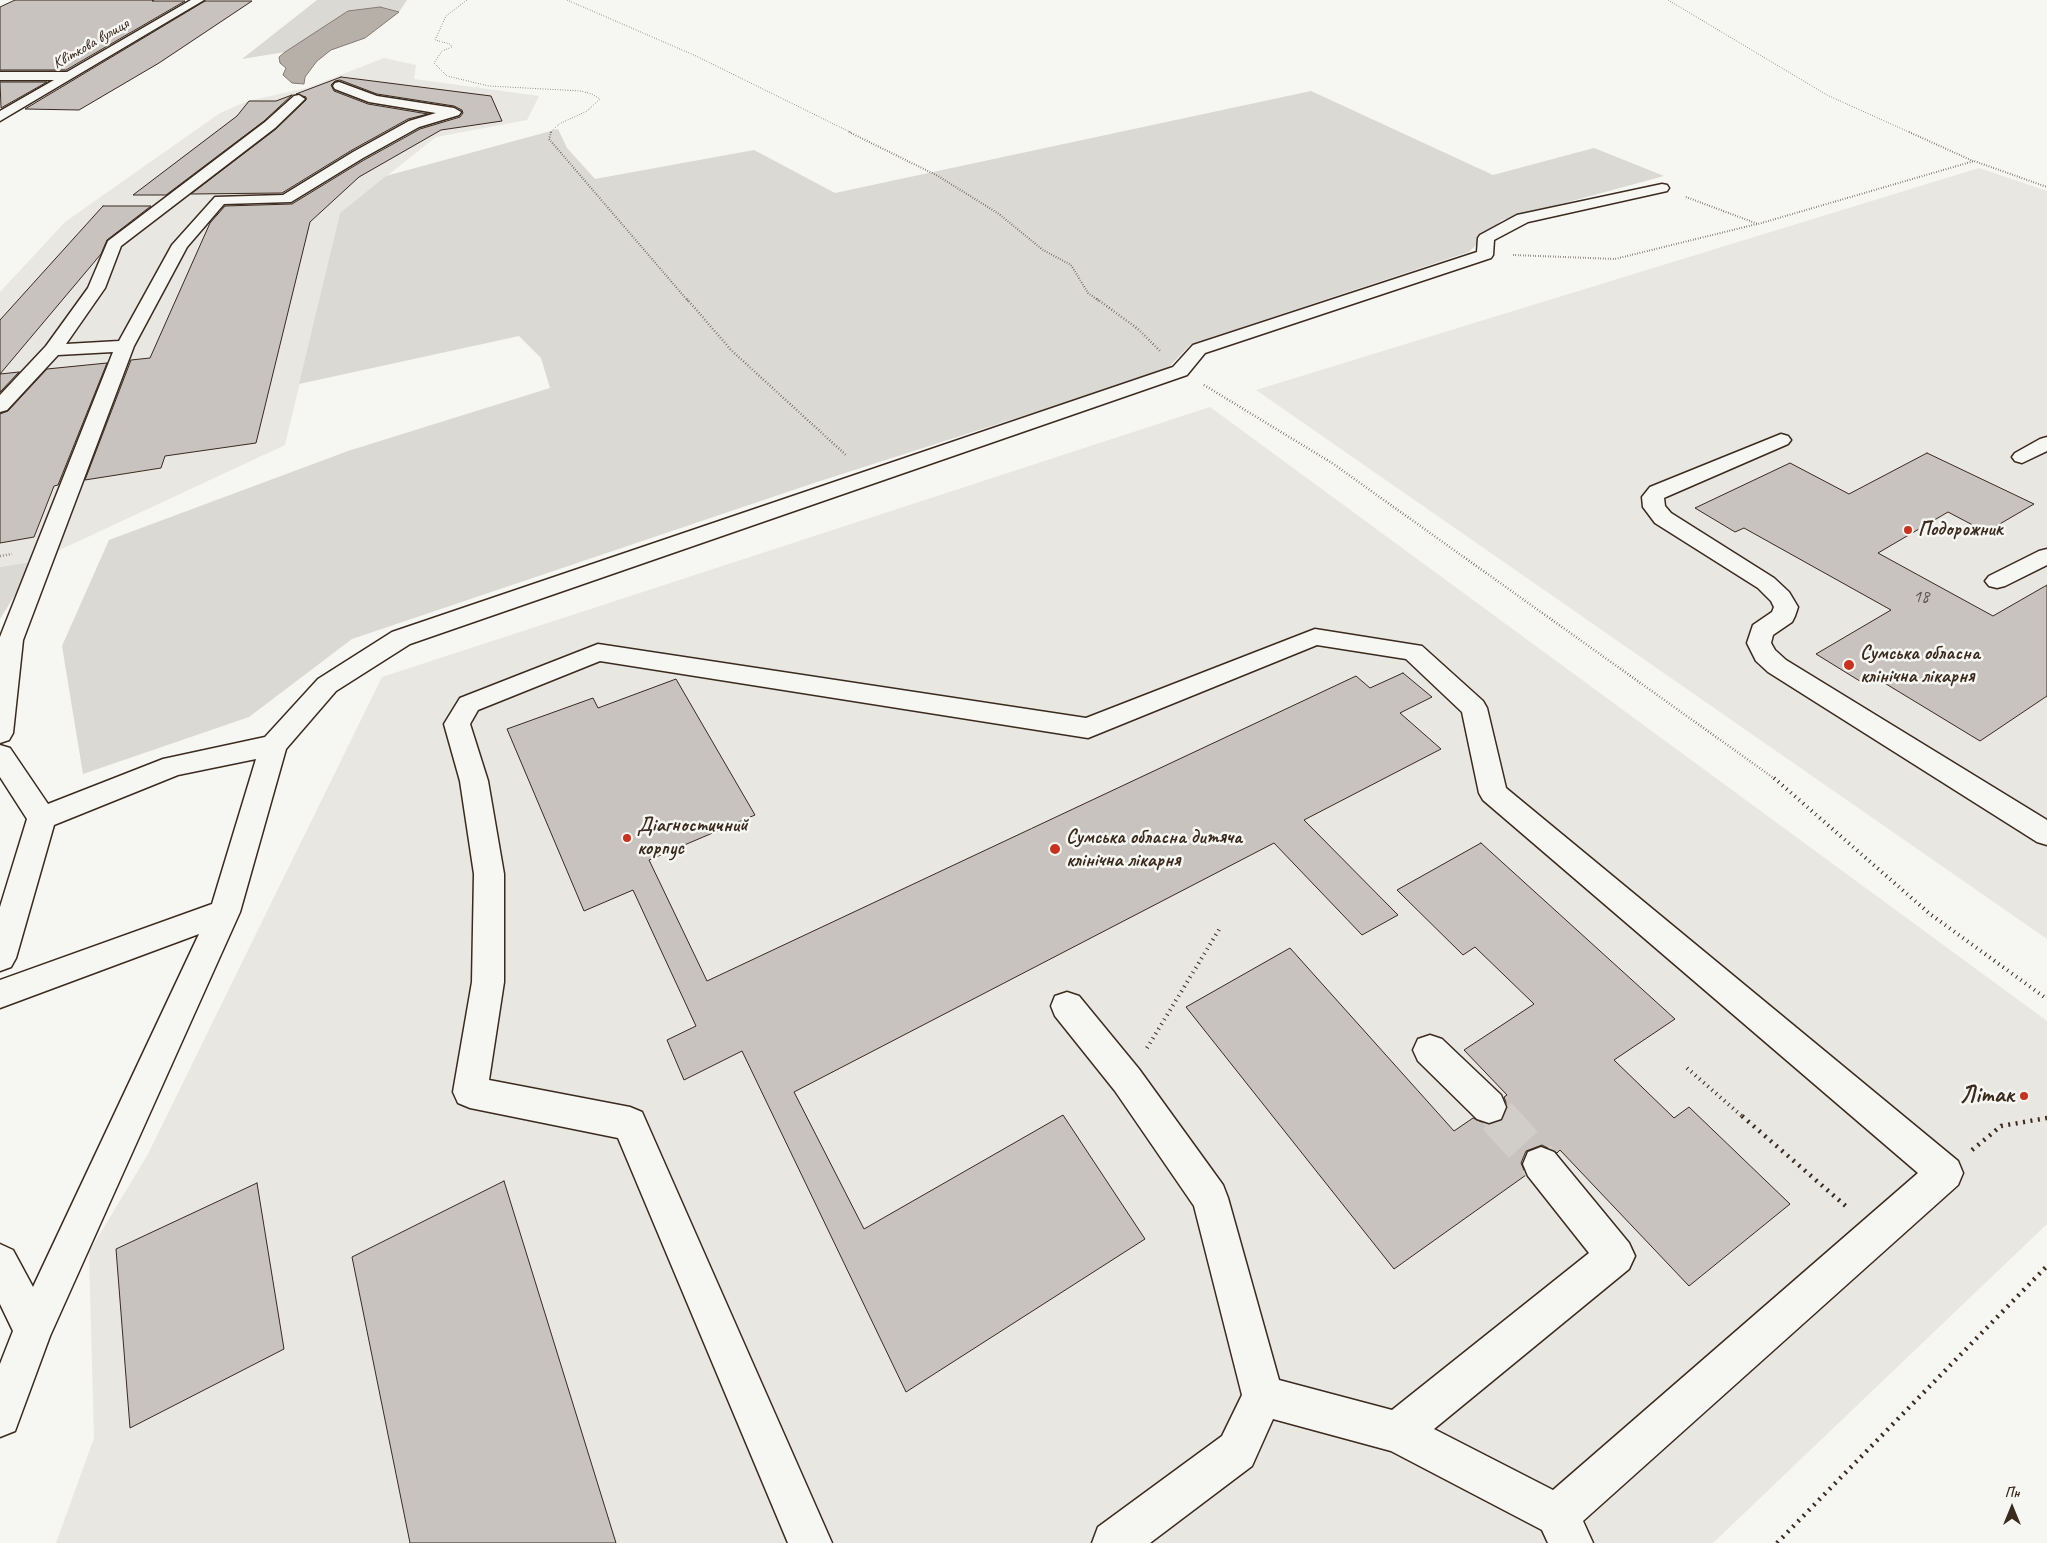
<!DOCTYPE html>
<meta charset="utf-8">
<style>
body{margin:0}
#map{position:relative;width:2047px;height:1543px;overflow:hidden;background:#f6f6f2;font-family:Caveat,sans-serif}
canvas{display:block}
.north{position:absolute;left:1987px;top:1483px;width:50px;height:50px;-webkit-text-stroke:4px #f6f6f2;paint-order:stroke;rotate:0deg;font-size:14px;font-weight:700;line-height:20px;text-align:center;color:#3b2a1e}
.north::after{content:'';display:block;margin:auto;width:18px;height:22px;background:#3b2a1e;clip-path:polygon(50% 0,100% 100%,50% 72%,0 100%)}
</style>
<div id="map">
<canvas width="2047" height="1543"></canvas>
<div class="north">Пн</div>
</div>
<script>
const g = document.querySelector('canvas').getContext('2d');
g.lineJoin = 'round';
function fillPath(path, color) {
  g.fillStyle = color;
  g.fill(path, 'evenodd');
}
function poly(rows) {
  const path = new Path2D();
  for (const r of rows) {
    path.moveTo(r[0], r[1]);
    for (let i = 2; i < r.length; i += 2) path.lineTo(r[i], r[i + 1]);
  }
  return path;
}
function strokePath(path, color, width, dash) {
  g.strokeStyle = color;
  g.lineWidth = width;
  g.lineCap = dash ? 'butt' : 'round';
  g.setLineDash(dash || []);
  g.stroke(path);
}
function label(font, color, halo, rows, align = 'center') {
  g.font = font + ' Caveat,sans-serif';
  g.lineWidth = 5;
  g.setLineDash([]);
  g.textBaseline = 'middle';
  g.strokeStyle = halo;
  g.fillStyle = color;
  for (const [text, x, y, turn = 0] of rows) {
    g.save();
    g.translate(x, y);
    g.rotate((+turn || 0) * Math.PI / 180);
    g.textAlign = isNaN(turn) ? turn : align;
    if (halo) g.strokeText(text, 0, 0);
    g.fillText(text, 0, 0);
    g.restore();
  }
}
fillPath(poly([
 [384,58,416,65,414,79,539,96,527,120,436,137,340,213,285,445,36,561,0,567,0,292,65,222,220,113,248,101,307,88],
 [1979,168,2047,191,2047,939,1256,390],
 [1210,407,2047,1021,2047,1224,1713,1543,56,1543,94,1438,89,1252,148,1154,382,677]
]), '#e8e7e2');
fillPath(poly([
 [317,0,407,0,399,12,380,7,348,11,285,52,242,59],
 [1311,91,1493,175,1594,148,1664,176,1502,220,1469,252,1191,344,1166,370,814,483,352,639,249,717,83,774,62,646,109,540,348,451,550,388,541,358,519,336,299,384,340,213,386,176,558,129,567,148,595,179,754,150,835,193],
 [36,561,0,619,0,567]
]), '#dad9d3');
const water = poly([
 [380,7,399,12,365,38,331,50,317,61,305,77,304,84,292,83,283,75,286,68,280,63,279,57,285,52,348,11,380,7]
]);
fillPath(water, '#b6b0a9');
strokePath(water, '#857a71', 1);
const building = poly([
 [15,0,154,0,152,1,185,1,66,70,0,70,0,7,15,0],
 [205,1,252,1,159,63,79,110,25,109,205,1],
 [341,77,491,96,502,121,441,130,359,177,310,222,256,443,165,456,161,468,85,480,131,360,150,358,210,223,225,206,292,204,364,160,420,129,460,117,463,113,462,110,454,106,377,94,340,80,335,81,331,85,334,91,368,104,428,114,408,119,352,150,282,193,191,194,276,129,306,100,306,97,296,94,341,77],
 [0,82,47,82,1,108,0,82],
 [292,95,264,121,166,195,133,195,237,116,249,101,276,101,292,95],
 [103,206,151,206,107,240,101,254,0,374,0,320,103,206],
 [107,363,58,485,54,486,34,537,0,543,0,414,8,411,47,369,107,363],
 [19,372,0,392,0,374,19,372],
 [1927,453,2034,504,1986,532,1948,512,1878,553,1993,616,2047,585,2047,696,1980,741,1873,676,1863,683,1816,654,1891,610,1744,528,1735,532,1695,508,1790,463,1849,494,1927,453],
 [1403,673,1432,697,1400,713,1441,749,1304,820,1398,915,1362,935,1274,843,794,1092,864,1229,1063,1115,1145,1239,906,1392,742,1051,684,1080,667,1040,696,1026,633,890,584,911,507,729,593,698,598,708,676,679,755,815,649,860,707,981,1356,676,1370,688,1403,673],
 [1481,843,1675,1019,1614,1060,1674,1118,1689,1107,1790,1204,1689,1286,1560,1150,1557,1153,1542,1145,1526,1151,1521,1163,1526,1175,1394,1269,1186,1007,1290,948,1454,1131,1473,1118,1488,1125,1502,1121,1508,1108,1504,1097,1507,1095,1464,1050,1534,1004,1475,947,1463,955,1397,890,1481,843],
 [504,1181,616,1543,410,1543,352,1257,504,1181],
 [257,1183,284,1349,130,1428,116,1249,257,1183]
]);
fillPath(building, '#c8c3be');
strokePath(building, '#3b2a1e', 1);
strokePath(poly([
 [1489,1107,1498,1117]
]), '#d1cdc8', 31, [31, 16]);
strokePath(poly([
 [1497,1116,1541,1164]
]), '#d1cdc8', 39, [39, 19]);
const minor = poly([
 [191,0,204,0,0,121,0,111,54,80,0,80,0,72,67,72,191,0],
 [339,82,377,96,454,108,461,112,459,115,419,127,363,158,291,202,224,204,187,247,134,346,23,640,13,733,9,740,0,743,0,637,113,352,58,355,7,410,0,412,0,395,46,346,88,288,108,241,265,122,294,96,299,95,305,99,275,128,121,246,105,288,66,344,119,341,172,245,215,197,283,195,353,152,409,121,436,113,369,102,335,89,333,86,335,83,339,82],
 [1662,184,1667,185,1669,188,1667,191,1528,222,1494,240,1493,255,1491,258,1205,353,1187,375,410,644,336,691,286,749,240,912,50,1336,15,1431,0,1437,0,1364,13,1331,0,1304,0,1244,13,1250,33,1287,199,934,0,1008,0,980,212,904,256,759,178,775,54,825,16,958,11,967,0,971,0,907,27,819,0,777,0,745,10,748,48,804,163,759,265,737,318,679,392,632,1173,367,1193,345,1477,252,1478,238,1480,235,1517,215,1662,184],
 [1781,434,1788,436,1791,440,1788,444,1666,497,1664,498,1665,506,1671,513,1774,578,1789,592,1798,607,1795,616,1792,622,1773,635,1771,643,1775,650,1786,660,2047,820,2047,845,2037,842,1768,672,1756,661,1747,643,1753,625,1772,612,1774,607,1771,601,1758,588,1655,523,1643,507,1642,497,1650,487,1781,434],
 [2047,437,2047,451,2022,463,2015,461,2012,457,2015,453,2040,439,2047,437],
 [2047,549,2047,565,2005,586,1997,588,1989,586,1985,581,1989,576,2039,551,2047,549],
 [1315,629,1422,646,1483,701,1487,708,1506,788,1958,1161,1963,1173,1958,1185,1583,1521,1593,1543,1548,1543,1542,1530,1391,1451,1273,1419,1252,1466,1150,1543,1092,1543,1098,1527,1222,1436,1242,1395,1194,1206,1115,1091,1055,1016,1051,1006,1055,996,1067,992,1079,996,1139,1069,1223,1185,1228,1198,1279,1380,1392,1410,1589,1253,1528,1176,1523,1164,1528,1152,1541,1147,1554,1152,1629,1243,1635,1256,1629,1269,1434,1429,1553,1490,1918,1173,1483,800,1479,793,1462,712,1406,659,1317,645,1088,738,600,661,478,710,470,724,488,781,504,874,504,982,489,1080,630,1107,642,1112,832,1543,788,1543,618,1138,470,1108,458,1103,453,1092,472,982,474,874,460,781,444,724,460,698,598,644,1086,718,1315,629],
 [1430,1035,1442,1039,1501,1095,1506,1107,1501,1119,1489,1123,1477,1119,1418,1061,1413,1050,1418,1039,1430,1035]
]);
strokePath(minor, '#3b2a1e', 3);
strokePath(poly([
 [467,0,446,16,435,40,450,44,452,47,442,51,434,63,447,76,489,86,581,91,592,94,600,99,587,111,559,124,550,133],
 [567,0,696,56,852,133],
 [1668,0,1827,95,1911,133]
]), '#3b2a1e', 1, [0.5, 2]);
strokePath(poly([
 [551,132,549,139,688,301],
 [849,132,938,176,999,214,1043,250,1071,265,1088,293,1099,301],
 [1909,132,1973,161],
 [1686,197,1758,224,1974,161,2047,187],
 [1513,255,1615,259,1757,224]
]), '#3b2a1e', 2, [0.5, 2]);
strokePath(poly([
 [687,299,731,350,847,456],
 [1097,299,1138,329,1160,351],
 [1204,385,1332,463,1775,779],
 [0,556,12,554]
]), '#3b2a1e', 2.5, [0.5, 2.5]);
strokePath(poly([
 [1774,778,1930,914,2047,999],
 [1147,1048,1220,928],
 [1687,1068,1743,1117]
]), '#3b2a1e', 4, [1, 4.5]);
strokePath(poly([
 [1742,1116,1848,1208],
 [1972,1150,2001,1126,2047,1118],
 [1777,1543,2047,1266]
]), '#3b2a1e', 4.5, [2, 5.5]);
fillPath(minor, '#f6f6f2');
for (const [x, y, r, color] of [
 [1908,530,5,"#c8321e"],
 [1849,665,6,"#c8321e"],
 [627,838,5,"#c8321e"],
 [1055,849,6,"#c8321e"],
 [2024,1096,5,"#c8321e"]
]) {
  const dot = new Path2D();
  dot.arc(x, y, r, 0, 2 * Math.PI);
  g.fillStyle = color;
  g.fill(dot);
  strokePath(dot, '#f6f6f2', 2);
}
label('16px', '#3b2a1e', '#f6f6f2', [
 ["Квіткова вулиця",91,44,-30]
]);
label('18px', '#5e5046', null, [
 ["18",1921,597]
]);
label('bold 20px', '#3b2a1e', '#f6f6f2', [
 ["Подорожник",1918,530],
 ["Сумська обласна",1860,654],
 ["клінічна лікарня",1860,677],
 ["Діагностичний",637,826],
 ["корпус",637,849],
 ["Сумська обласна дитяча",1066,838],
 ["клінічна лікарня",1066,861]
], 'left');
label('bold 24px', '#3b2a1e', '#f6f6f2', [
 ["Літак",2014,1096]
], 'right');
</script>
